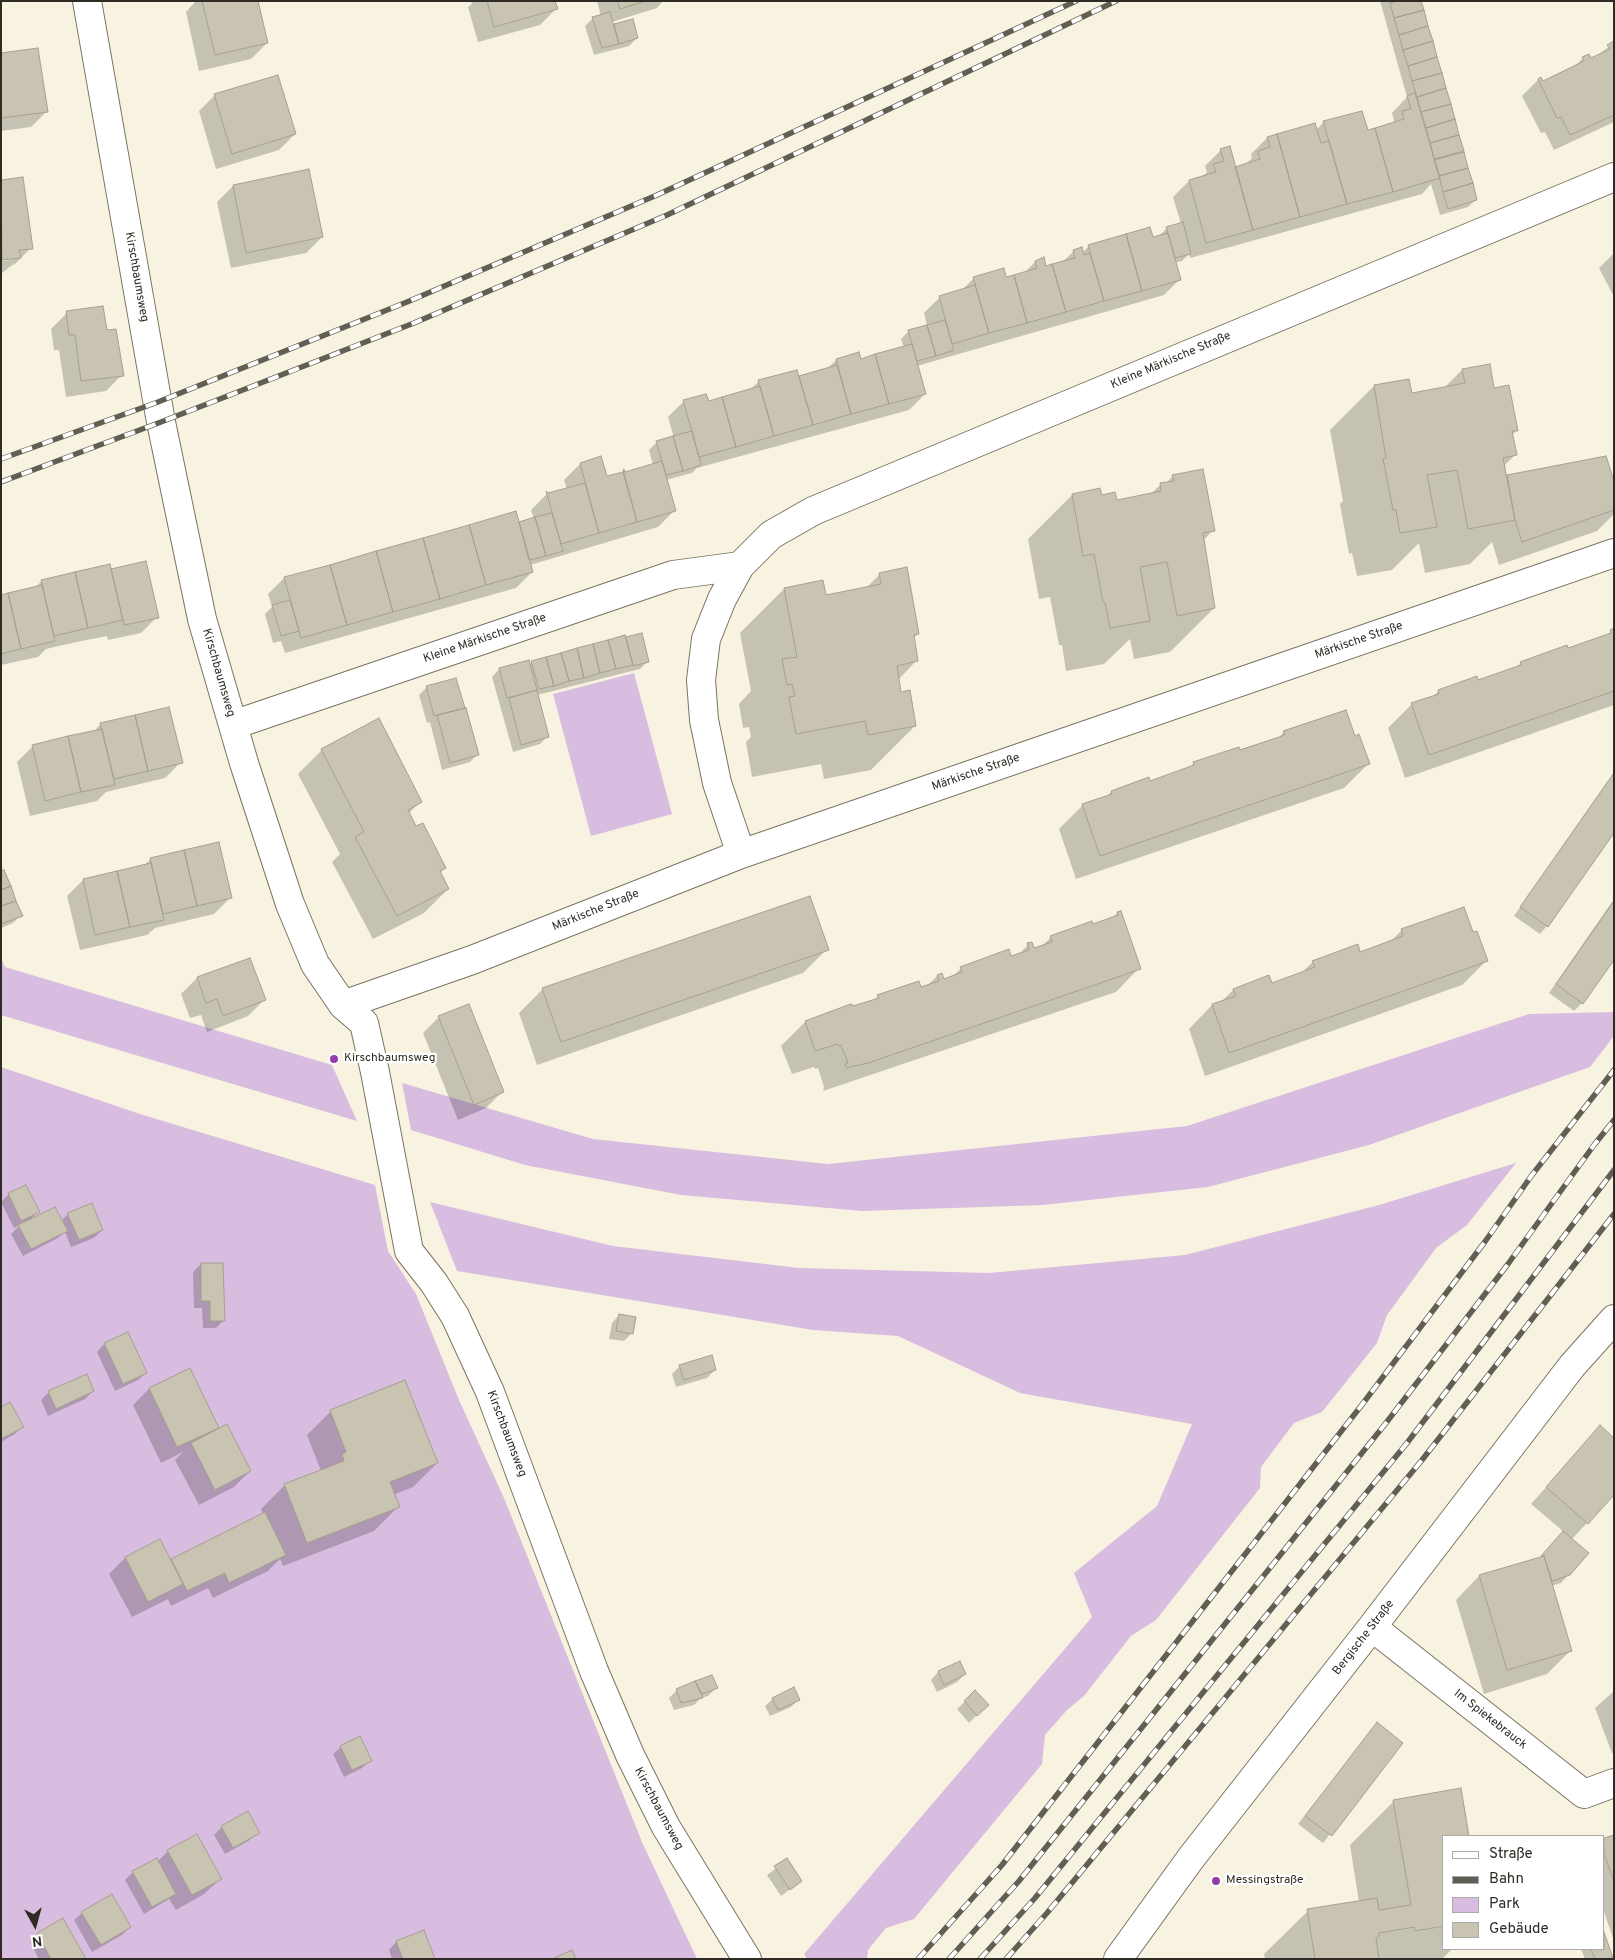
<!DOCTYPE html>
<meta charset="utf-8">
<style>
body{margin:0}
#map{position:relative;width:1615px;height:1960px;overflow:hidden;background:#f8f3e0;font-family:Overpass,sans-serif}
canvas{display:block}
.frame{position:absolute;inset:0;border:2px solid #2d2b24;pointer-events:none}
.legend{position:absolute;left:1442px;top:1835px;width:162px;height:115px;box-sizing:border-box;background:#fff;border:1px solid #abaaa7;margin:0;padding:6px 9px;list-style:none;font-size:15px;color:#2d2b24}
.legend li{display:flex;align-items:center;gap:10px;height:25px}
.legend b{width:25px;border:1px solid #abaaa7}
.north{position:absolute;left:10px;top:1900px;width:50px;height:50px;-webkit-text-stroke:4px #fff;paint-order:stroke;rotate:173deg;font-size:14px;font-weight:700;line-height:20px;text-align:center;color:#2d2b24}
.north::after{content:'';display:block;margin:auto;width:18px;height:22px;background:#2d2b24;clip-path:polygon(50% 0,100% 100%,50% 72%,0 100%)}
</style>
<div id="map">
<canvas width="1615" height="1960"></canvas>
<div class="frame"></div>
<ul class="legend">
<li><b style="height:6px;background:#fff"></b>Straße</li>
<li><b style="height:6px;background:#615e54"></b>Bahn</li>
<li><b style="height:14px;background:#d9bde0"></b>Park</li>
<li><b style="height:14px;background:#c9c4b1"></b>Gebäude</li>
</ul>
<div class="north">N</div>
</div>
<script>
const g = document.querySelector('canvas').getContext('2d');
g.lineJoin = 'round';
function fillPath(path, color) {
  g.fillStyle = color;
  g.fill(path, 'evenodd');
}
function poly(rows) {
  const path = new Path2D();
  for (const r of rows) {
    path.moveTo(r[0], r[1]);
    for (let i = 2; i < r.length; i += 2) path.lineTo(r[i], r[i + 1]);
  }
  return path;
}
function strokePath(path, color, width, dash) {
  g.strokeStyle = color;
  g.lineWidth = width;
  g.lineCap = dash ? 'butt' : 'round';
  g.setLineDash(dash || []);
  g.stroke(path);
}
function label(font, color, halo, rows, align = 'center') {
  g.font = font + ' Overpass,sans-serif';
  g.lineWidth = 4.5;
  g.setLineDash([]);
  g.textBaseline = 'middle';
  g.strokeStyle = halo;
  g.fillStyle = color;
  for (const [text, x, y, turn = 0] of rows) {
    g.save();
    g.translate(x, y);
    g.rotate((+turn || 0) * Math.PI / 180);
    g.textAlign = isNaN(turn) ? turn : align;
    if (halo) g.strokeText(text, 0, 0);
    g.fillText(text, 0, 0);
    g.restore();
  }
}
fillPath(poly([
 [634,673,672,814,591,836,553,694],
 [1,958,5,967,332,1065,357,1121,1,1015],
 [1614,1012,1614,1036,1590,1067,1369,1145,1208,1187,1043,1205,862,1211,681,1195,525,1165,411,1130,402,1083,593,1139,828,1164,1187,1126,1529,1014],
 [1,1067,140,1114,375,1185,388,1251,416,1294,459,1400,504,1498,642,1842,697,1959,1,1959],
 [1516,1163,1467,1225,1436,1248,1387,1315,1377,1343,1322,1412,1294,1423,1261,1467,1260,1488,1156,1620,1131,1636,1084,1696,1067,1710,1045,1735,1042,1764,914,1919,886,1928,868,1950,867,1959,807,1959,804,1954,1092,1617,1074,1573,1157,1506,1192,1424,1020,1393,898,1336,813,1330,457,1271,430,1202,613,1246,799,1268,989,1273,1185,1255,1379,1205]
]), '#d9bde0');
fillPath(poly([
 [196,1,257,1,267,43,251,59,199,71,186,12],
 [471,1,554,1,556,9,540,25,478,42,468,7,472,4],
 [597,1,663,1,657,8,612,22,613,26,632,20,637,38,629,46,594,55,585,26,593,18,601,16],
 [1380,1,1420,1,1476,200,1468,207,1440,215,1431,184,1422,194,1190,258,1189,254,1182,261,1175,263,1180,279,1164,295,917,366,925,394,909,410,697,468,692,473,666,480,674,511,658,527,530,565,532,572,516,588,285,653,281,641,273,643,265,614,272,607,268,594,284,578,534,519,531,510,547,494,567,489,564,480,580,464,606,478,653,465,649,450,657,442,674,438,668,417,684,401,708,403,749,391,759,381,798,378,826,370,836,360,858,354,860,360,904,348,901,339,909,331,927,325,924,313,940,297,961,291,974,278,1005,279,1023,274,1035,262,1045,268,1061,263,1074,251,1082,253,1089,246,1152,239,1159,236,1167,228,1181,224,1173,197,1189,181,1201,178,1207,172,1205,166,1221,150,1234,168,1245,165,1252,158,1251,154,1267,138,1316,130,1324,122,1367,132,1390,125,1394,121,1392,113,1407,97],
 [1614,43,1614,122,1554,150,1545,132,1541,133,1522,96,1538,80,1541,79,1543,83,1573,68,1583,58,1591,60],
 [1,54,47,111,31,127,1,131],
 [215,95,295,134,279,150,216,169,199,111],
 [308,170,322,237,306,253,231,268,217,202,233,186],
 [1,181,31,248,15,264,12,265,1,274,1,261,11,260,14,257,1,259],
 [1614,253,1614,297,1599,268],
 [67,313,122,375,106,391,66,397,59,350,54,350,51,329],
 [1462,370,1493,390,1517,430,1512,435,1516,454,1504,466,1506,478,1507,476,1614,485,1614,514,1597,531,1499,565,1492,542,1470,564,1425,573,1419,543,1392,570,1357,576,1352,553,1349,554,1340,504,1343,501,1330,430,1374,386,1411,395,1444,388],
 [1173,476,1213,530,1203,541,1214,608,1170,652,1134,659,1130,639,1104,664,1066,671,1062,645,1059,645,1050,597,1039,599,1028,539,1072,495,1099,490,1101,496,1116,501,1150,495,1160,485,1165,484],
 [110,571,157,617,141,633,108,640,107,636,72,643,46,649,38,657,1,665,1,596,34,588,42,581],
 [880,574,918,634,913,638,917,660,898,680,900,693,915,726,871,770,824,779,821,764,752,777,746,742,751,737,749,727,743,728,739,704,751,691,740,633,784,589,825,596,865,589],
 [1614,630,1614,705,1405,778,1388,728,1411,705,1432,697,1439,691,1478,682,1515,668,1521,663,1567,650,1605,636],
 [641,635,647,662,640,669,537,695,548,736,540,744,513,752,492,677,499,669,528,661,529,665,532,662],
 [456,679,478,754,470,762,442,770,430,722,427,723,419,695,427,687],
 [101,724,181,762,165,778,106,792,97,801,30,816,17,762,33,746,93,732],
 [1284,732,1354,737,1368,764,1344,788,1076,879,1059,829,1083,805,1106,797,1111,792,1149,782,1189,769,1194,763,1278,738],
 [322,750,421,801,408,814,416,828,445,868,440,873,448,889,424,913,373,939,332,862,340,854,298,774],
 [1614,772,1614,830,1547,926,1540,934,1514,916],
 [151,859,230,898,214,914,155,928,147,935,80,950,67,896,83,880,143,866],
 [1,865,21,915,13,923,1,928],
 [1614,899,1614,958,1582,1003,1574,1011,1549,993],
 [1117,913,1120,913,1139,968,1116,992,823,1091,824,1087,818,1068,815,1069,814,1067,792,1074,781,1046,805,1022,848,1006,853,1008,874,1001,878,996,927,986,937,976,943,980,951,978,961,968,1018,955,1028,945,1033,949,1041,947,1051,937,1092,926,1112,919],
 [1402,930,1472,934,1486,961,1462,985,1205,1076,1189,1029,1212,1005,1221,1002,1233,990,1271,984,1301,973,1313,962,1359,953,1389,943],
 [827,949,803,973,537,1065,519,1013,543,989],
 [249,960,264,1000,248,1016,207,1032,201,1015,190,1018,181,994,197,978],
 [439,1017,502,1092,486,1108,458,1120,423,1033],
 [9,1194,38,1212,30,1220,61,1221,68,1214,102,1230,94,1238,71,1247,65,1232,58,1238,23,1256,11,1234,20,1225,14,1228,1,1202],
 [201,1264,224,1320,216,1328,203,1328,202,1308,194,1308,193,1272],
 [619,1315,632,1333,624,1341,609,1339,612,1323],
 [104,1344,146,1373,138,1380,115,1391,97,1352],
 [680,1366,715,1370,707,1378,676,1387,672,1374],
 [189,1370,218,1430,250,1471,234,1487,199,1505,175,1460,183,1452,161,1463,133,1405,149,1389],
 [93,1391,85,1399,48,1416,41,1400,49,1392],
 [1,1408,22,1426,15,1434,1,1442],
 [331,1411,437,1463,413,1487,393,1495,398,1507,374,1531,283,1566,280,1559,268,1571,213,1598,208,1588,171,1606,168,1599,132,1617,109,1574,125,1558,159,1541,170,1562,263,1515,261,1509,285,1485,321,1471,307,1435],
 [1600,1427,1587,1523,1571,1540,1569,1574,1561,1583,1551,1586,1571,1650,1547,1674,1484,1694,1456,1600,1479,1576,1540,1558,1564,1532,1531,1504],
 [959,1662,965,1674,957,1682,937,1692,931,1680,938,1672],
 [711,1677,716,1688,708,1696,701,1698,694,1705,674,1710,669,1698,677,1690],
 [1614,1691,1614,1753,1612,1753,1595,1708],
 [975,1692,987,1705,969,1723,957,1709],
 [773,1699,798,1700,791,1707,770,1716,765,1706],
 [1377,1724,1402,1743,1323,1843,1298,1824],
 [341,1747,370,1760,362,1768,344,1777,333,1754],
 [1460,1790,1468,1836,1444,1836,1444,1949,1452,1949,1442,1959,1265,1959,1264,1954,1308,1911,1359,1902,1350,1845,1394,1801],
 [222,1827,258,1832,250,1840,225,1854,214,1835],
 [1614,1836,1614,1938,1613,1938,1604,1912,1604,1840],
 [168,1851,220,1879,204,1894,176,1910,169,1899,144,1914,125,1880,133,1872,157,1862],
 [787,1860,801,1881,781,1896,767,1875],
 [82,1913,130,1927,122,1935,92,1952,74,1920],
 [423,1932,434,1959,392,1959,389,1950,396,1942],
 [38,1934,84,1959,39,1959,30,1942],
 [1604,1936,1611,1957,1610,1959,1585,1959,1581,1949,1604,1949]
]), '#0003');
const building = poly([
 [202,1,258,1,268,43,215,55,202,1],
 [487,1,555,1,558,9,494,27,487,1],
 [617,1,645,1,620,9,617,1],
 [1397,1,1421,1,1424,10,1394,18,1390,3,1397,1],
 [1424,10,1428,26,1399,35,1394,18,1424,10],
 [610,12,619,44,602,48,592,17,610,12],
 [633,19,638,38,619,44,614,24,633,19],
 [1428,26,1433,41,1403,50,1399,35,1428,26],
 [1433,41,1437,57,1408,66,1403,50,1433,41],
 [1614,41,1614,115,1570,135,1561,117,1557,118,1538,79,1541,77,1543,81,1584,61,1582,57,1589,54,1591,58,1610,49,1607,45,1614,41],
 [38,48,48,112,1,118,1,53,38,48],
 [1437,57,1442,73,1412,81,1408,66,1437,57],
 [1442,73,1446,88,1417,97,1412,81,1442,73],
 [278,75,296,134,232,154,214,94,278,75],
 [1446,88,1451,104,1421,112,1417,97,1446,88],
 [1415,93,1440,178,1393,192,1375,128,1404,119,1402,111,1411,109,1407,96,1415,93],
 [1451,104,1455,119,1426,128,1421,112,1451,104],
 [1362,111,1368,130,1375,128,1393,192,1347,204,1323,121,1362,111],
 [1455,119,1459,135,1430,143,1426,128,1455,119],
 [1315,123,1321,143,1329,141,1347,204,1300,217,1277,134,1315,123],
 [1277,134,1300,217,1253,230,1235,167,1260,159,1258,151,1270,147,1267,137,1277,134],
 [1459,135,1464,151,1434,159,1430,143,1459,135],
 [1230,146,1253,230,1206,243,1189,180,1216,172,1213,164,1224,161,1220,149,1230,146],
 [1464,152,1468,168,1439,176,1434,160,1464,152],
 [1468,168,1473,183,1443,192,1439,176,1468,168],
 [309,169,323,237,246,253,233,185,309,169],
 [23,177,33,249,19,250,21,258,2,260,1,180,23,177],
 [1473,183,1477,200,1448,209,1443,192,1473,183],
 [1183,222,1191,254,1175,258,1166,227,1183,222],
 [1150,227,1153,237,1168,233,1181,280,1142,291,1126,234,1150,227],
 [1126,234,1142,291,1104,301,1088,245,1126,234],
 [1082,247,1084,255,1090,253,1104,301,1066,312,1052,264,1075,258,1073,250,1082,247],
 [1044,257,1046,266,1052,264,1066,312,1027,323,1014,275,1037,268,1035,261,1044,257],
 [1004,268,1006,277,1014,275,1027,323,989,333,973,277,1004,268],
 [975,285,989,333,952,344,939,296,975,285],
 [103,306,107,330,116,329,124,376,81,381,75,335,69,335,66,311,103,306],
 [945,320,954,350,936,356,927,325,945,320],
 [927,325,936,356,917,361,908,330,927,325],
 [912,344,926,394,889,404,875,354,912,344],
 [859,352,861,359,875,354,889,404,851,414,836,359,859,352],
 [1490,364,1494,388,1509,385,1518,431,1512,431,1517,455,1503,458,1515,520,1468,529,1457,470,1427,475,1437,527,1400,533,1396,510,1393,510,1383,459,1386,458,1374,385,1409,379,1412,393,1465,383,1462,369,1490,364],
 [837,365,851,414,813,425,799,376,837,365],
 [797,370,813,425,774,436,758,380,797,370],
 [760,386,774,436,736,447,722,397,760,386],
 [706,394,709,401,722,397,736,447,699,457,683,400,706,394],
 [692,431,701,465,683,471,673,436,692,431],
 [673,436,683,471,666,475,656,441,673,436],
 [601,456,607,476,623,472,637,522,599,533,580,463,601,456],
 [1606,456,1614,481,1614,510,1522,542,1515,520,1507,475,1606,456],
 [662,461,676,511,637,522,623,470,624,469,625,472,662,461],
 [1203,469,1215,531,1203,533,1215,608,1177,616,1167,562,1140,567,1150,621,1110,628,1105,602,1103,602,1094,554,1083,556,1072,494,1100,488,1102,495,1115,492,1117,500,1161,491,1160,483,1174,481,1172,475,1203,469],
 [585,483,599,533,561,544,546,491,548,493,585,483],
 [516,511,533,572,486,585,469,525,516,511],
 [552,513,563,551,546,556,535,517,552,513],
 [535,517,546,556,529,560,519,522,535,517],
 [469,525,486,585,440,599,423,538,469,525],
 [423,538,440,599,393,612,376,551,423,538],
 [376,551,393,612,347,625,330,565,376,551],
 [146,561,159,618,124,625,111,569,146,561],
 [110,564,123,620,88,628,75,572,110,564],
 [330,565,347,625,301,638,284,577,330,565],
 [907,567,919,634,914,635,918,661,897,666,901,692,910,690,916,726,868,735,865,721,796,734,789,697,795,696,792,684,787,685,782,659,797,657,784,588,823,580,826,595,881,584,879,573,907,567],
 [75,572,88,628,54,636,41,580,75,572],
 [42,585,55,641,21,649,8,593,42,585],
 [8,593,21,649,1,654,1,595,8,593],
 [290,600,299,631,281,636,272,605,290,600],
 [1614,628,1614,691,1429,755,1411,703,1439,694,1438,690,1477,676,1478,680,1521,665,1520,662,1567,645,1568,648,1611,633,1610,630,1614,628],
 [642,633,649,662,633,666,626,637,642,633],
 [625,635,633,665,616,669,608,640,625,635],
 [608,640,616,669,600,673,593,644,608,640],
 [593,644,600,673,584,678,577,648,593,644],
 [577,648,584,678,569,681,561,653,577,648],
 [561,653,569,681,554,686,546,657,561,653],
 [546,657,554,686,539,689,531,661,546,657],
 [529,660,537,690,507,698,499,668,529,660],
 [456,678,465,708,434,716,426,686,456,678],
 [537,690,549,737,521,745,509,698,537,690],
 [169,707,183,763,148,771,135,715,169,707],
 [466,708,479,755,450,763,437,715,466,708],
 [1346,710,1355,736,1359,734,1370,764,1100,856,1082,804,1112,794,1111,791,1149,777,1150,781,1194,765,1193,762,1239,747,1240,750,1285,735,1283,731,1346,710],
 [135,715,148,771,114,779,100,723,135,715],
 [379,718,422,802,408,810,416,826,423,823,446,868,440,871,449,889,397,916,355,837,364,832,321,749,379,718],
 [102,729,115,785,81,792,68,736,102,729],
 [68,736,81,792,45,801,32,745,68,736],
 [1614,773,1614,833,1548,927,1520,907,1614,773],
 [219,842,232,898,197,906,184,850,219,842],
 [184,850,197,906,163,914,150,858,184,850],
 [151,863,164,920,130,927,117,871,151,863],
 [4,870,11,886,1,890,1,871,4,870],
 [117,871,130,927,95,935,83,879,117,871],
 [11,886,16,901,1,906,1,890,11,886],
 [810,896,829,950,561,1042,542,988,810,896],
 [16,901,23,916,1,924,1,906,16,901],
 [1614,901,1614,960,1583,1004,1556,984,1614,901],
 [1464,907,1473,932,1477,931,1488,961,1229,1053,1212,1004,1236,996,1233,989,1269,975,1272,983,1315,967,1312,961,1358,944,1360,952,1403,936,1401,929,1464,907],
 [1121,911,1141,969,868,1063,850,1067,847,1068,845,1064,848,1063,841,1045,839,1046,838,1044,815,1051,805,1021,848,1005,852,1004,853,1006,879,998,877,995,919,981,921,987,939,981,937,975,942,973,944,979,962,972,960,967,1009,949,1011,956,1029,950,1027,943,1032,942,1034,948,1052,942,1050,936,1092,921,1093,924,1118,915,1117,912,1121,911],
 [250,958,266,1000,223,1016,217,999,206,1003,197,977,250,958],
 [469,1004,504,1092,474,1105,438,1016,469,1004],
 [26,1185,40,1212,21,1221,8,1193,26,1185],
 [92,1203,103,1230,79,1240,67,1213,92,1203],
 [55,1207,68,1231,31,1249,18,1225,55,1207],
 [201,1263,223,1263,225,1321,210,1321,210,1301,201,1301,201,1263],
 [619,1314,636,1317,633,1334,616,1331,619,1314],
 [128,1332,147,1373,123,1384,104,1343,128,1332],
 [712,1355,716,1370,684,1380,679,1365,712,1355],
 [190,1368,219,1428,177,1447,149,1388,190,1368],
 [87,1374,94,1391,56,1409,48,1391,87,1374],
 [405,1380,438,1463,390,1482,400,1507,307,1543,284,1484,344,1461,342,1454,346,1452,330,1410,405,1380],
 [10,1402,24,1427,1,1439,1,1407,10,1402],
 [227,1424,251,1471,215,1490,191,1443,227,1424],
 [1600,1425,1614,1438,1614,1495,1588,1524,1546,1487,1600,1425],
 [265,1512,286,1555,229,1583,225,1573,187,1591,171,1559,265,1512],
 [1563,1531,1589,1553,1570,1575,1552,1581,1544,1556,1541,1556,1563,1531],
 [160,1539,183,1584,148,1602,125,1557,160,1539],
 [1544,1556,1572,1651,1507,1670,1479,1575,1544,1556],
 [960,1661,966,1674,944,1685,938,1671,960,1661],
 [712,1675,718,1688,702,1694,695,1681,712,1675],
 [695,1681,703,1698,681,1703,676,1689,695,1681],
 [794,1687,800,1700,778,1710,772,1698,794,1687],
 [975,1690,989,1705,977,1716,964,1701,975,1690],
 [1377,1722,1403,1743,1332,1836,1305,1816,1377,1722],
 [360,1736,372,1761,352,1770,340,1746,360,1736],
 [1461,1788,1469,1836,1444,1836,1444,1926,1415,1931,1414,1927,1379,1933,1379,1936,1376,1938,1379,1959,1315,1959,1307,1909,1377,1898,1379,1910,1411,1905,1393,1800,1461,1788],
 [248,1811,260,1833,233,1848,221,1826,248,1811],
 [197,1834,222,1879,192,1895,167,1850,197,1834],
 [1614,1835,1614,1881,1604,1854,1604,1838,1614,1835],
 [157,1858,176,1894,152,1907,132,1871,157,1858],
 [787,1858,802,1881,790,1890,774,1866,787,1858],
 [112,1894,131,1927,101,1945,81,1912,112,1894],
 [63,1918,86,1959,51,1959,37,1933,63,1918],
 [424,1930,435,1959,403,1959,396,1941,424,1930],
 [1604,1932,1613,1958,1595,1959,1591,1949,1604,1949,1604,1932],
 [572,1950,576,1959,552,1959,572,1950]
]);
fillPath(building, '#c9c4b1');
strokePath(building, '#a5a08e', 1);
const minor = poly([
 [87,1,161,422,202,619,244,763,290,904,315,964,343,1005,364,1023,375,1072,409,1251,434,1283,455,1316,490,1392,594,1671,630,1755,666,1827,747,1959],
 [233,725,673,575,740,566],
 [741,854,717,783,704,720,701,680,706,639,722,599,740,566,771,535,813,511,1614,177],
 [343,1005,472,960,741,854,1614,553],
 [1372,1627,1584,1794,1614,1783],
 [1118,1959,1191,1858,1372,1627,1572,1366,1614,1319]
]);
strokePath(minor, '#797463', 30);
strokePath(minor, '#fff', 28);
const rail = poly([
 [1,459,158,402,407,302,657,195,1076,1],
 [1,482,161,422,414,323,667,215,1116,1],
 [918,1959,1002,1865,1361,1406,1484,1243,1532,1175,1614,1070],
 [949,1959,1019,1881,1386,1423,1508,1264,1594,1145,1614,1120],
 [980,1959,1035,1898,1407,1443,1614,1170],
 [1006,1959,1047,1913,1422,1460,1614,1214]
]);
strokePath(rail, '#615e54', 5.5);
strokePath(rail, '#fff', 4, [11]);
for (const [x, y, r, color] of [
 [334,1059,5,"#943ca9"],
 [1216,1881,5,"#943ca9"]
]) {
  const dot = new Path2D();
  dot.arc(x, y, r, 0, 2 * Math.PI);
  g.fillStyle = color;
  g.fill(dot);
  strokePath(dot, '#fff', 2);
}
label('12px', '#2d2b24', '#fff', [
 ["Kirschbaumsweg",136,277,80],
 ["Kleine Märkische Straße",1171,361,-23],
 ["Kleine Märkische Straße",485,639,-19],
 ["Märkische Straße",1359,641,-19],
 ["Kirschbaumsweg",218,673,74],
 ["Märkische Straße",976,773,-19],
 ["Märkische Straße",596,911,-22],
 ["Kirschbaumsweg",506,1434,69],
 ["Bergische Straße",1364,1638,-52],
 ["Im Spiekebrauck",1490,1720,38],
 ["Kirschbaumsweg",658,1809,62]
]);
label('12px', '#2d2b24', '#fff', [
 ["Kirschbaumsweg",344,1059],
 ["Messingstraße",1226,1881]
], 'left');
</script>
